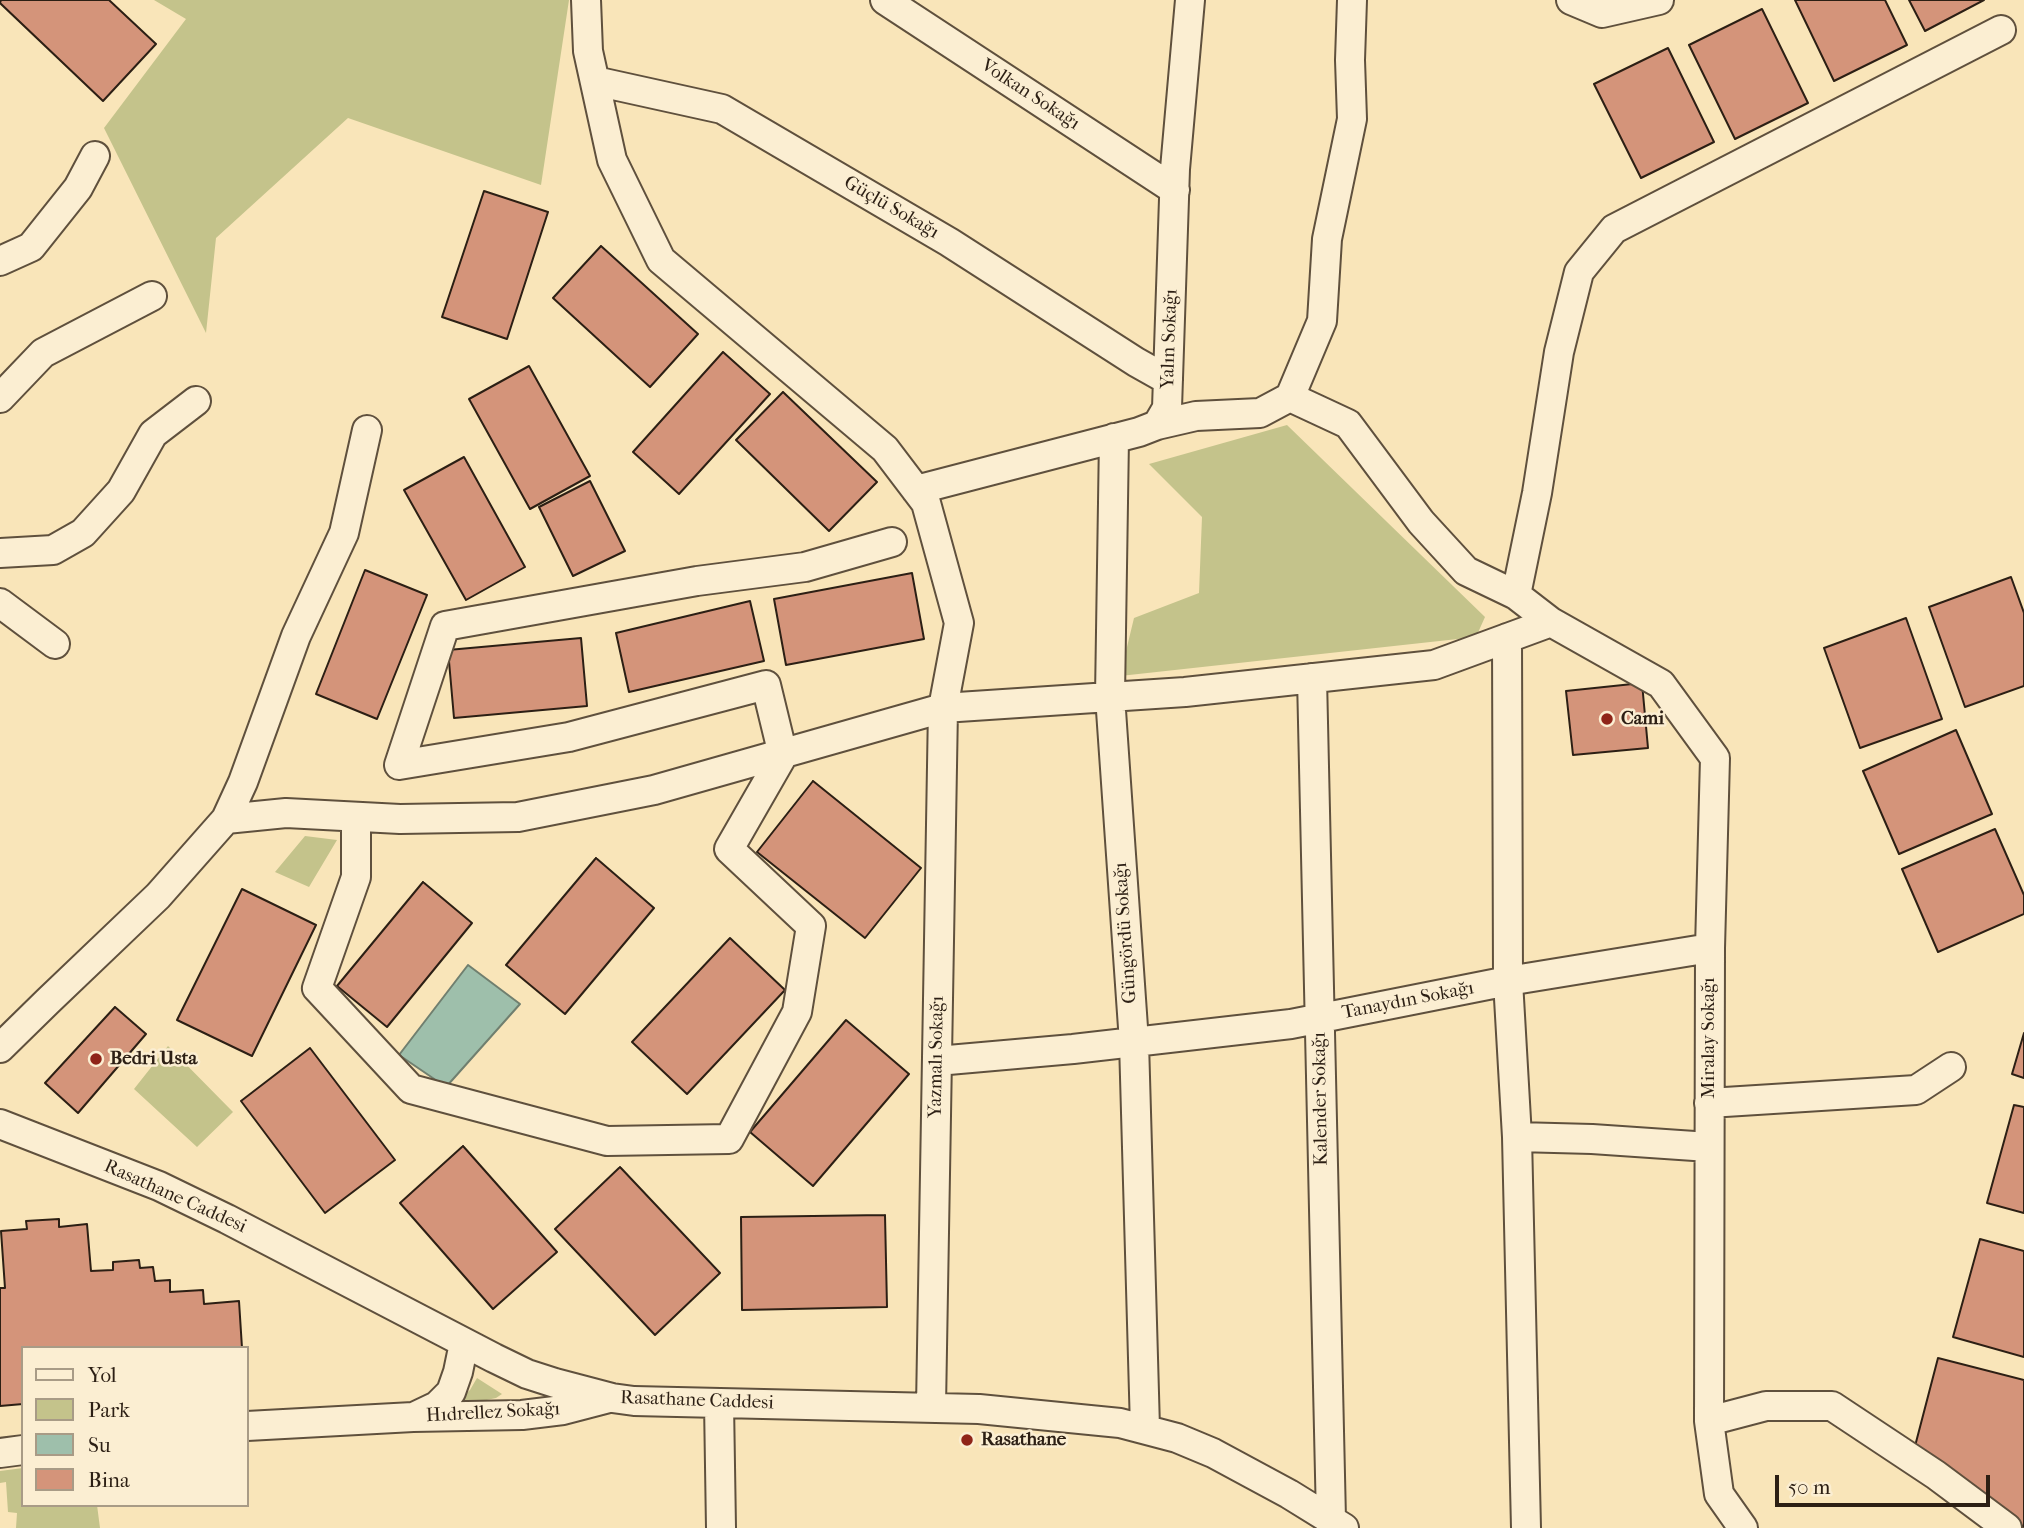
<!DOCTYPE html>
<meta charset="utf-8">
<style>
body{margin:0}
#map{position:relative;width:2024px;height:1528px;overflow:hidden;background:#f9e5b9;font-family:"IM FELL French Canon",serif}
canvas{display:block}
.legend{position:absolute;left:21px;top:1346px;width:228px;height:161px;box-sizing:border-box;background:#fbeed2;border:2px solid #a89b86;margin:0;padding:9px 12px;list-style:none;font-size:21px;color:#2c1f14}
.legend li{display:flex;align-items:center;gap:14px;height:35px}
.legend b{width:35px;border:2px solid #a89b86}
.scale{position:absolute;left:1775px;top:1475px;width:215px;height:32px;box-sizing:border-box;border:4px solid #2c1f14;border-top:0;padding-left:9px;font-size:21px;line-height:24px;white-space:nowrap;color:#2c1f14;-webkit-text-stroke:5px #fbeed2;paint-order:stroke}
</style>
<div id="map">
<canvas width="2024" height="1528"></canvas>
<ul class="legend">
<li><b style="height:9px;background:#fbeed2"></b>Yol</li>
<li><b style="height:19px;background:#c4c38b"></b>Park</li>
<li><b style="height:19px;background:#9ebfab"></b>Su</li>
<li><b style="height:19px;background:#d4947a"></b>Bina</li>
</ul>
<div class="scale">50 m</div>
</div>
<script>
const g = document.querySelector('canvas').getContext('2d');
g.lineJoin = 'round';
function fillPath(path, color) {
  g.fillStyle = color;
  g.fill(path, 'evenodd');
}
function poly(rows) {
  const path = new Path2D();
  for (const r of rows) {
    path.moveTo(r[0], r[1]);
    for (let i = 2; i < r.length; i += 2) path.lineTo(r[i], r[i + 1]);
  }
  return path;
}
function strokePath(path, color, width, dash) {
  g.strokeStyle = color;
  g.lineWidth = width;
  g.lineCap = dash ? 'butt' : 'round';
  g.setLineDash(dash || []);
  g.stroke(path);
}
function label(font, color, halo, rows, align = 'center') {
  g.font = font + ' "IM FELL French Canon",serif';
  g.lineWidth = 5;
  g.setLineDash([]);
  g.textBaseline = 'middle';
  g.strokeStyle = halo;
  g.fillStyle = color;
  for (const [text, x, y, turn = 0] of rows) {
    g.save();
    g.translate(x, y);
    g.rotate((+turn || 0) * Math.PI / 180);
    g.textAlign = isNaN(turn) ? turn : align;
    if (halo) g.strokeText(text, 0, 0);
    g.fillText(text, 0, 0);
    g.restore();
  }
}
fillPath(poly([
 [154,0,569,0,541,185,348,118,216,238,206,333,104,128,186,19],
 [1287,425,1485,617,1476,637,1120,676,1134,618,1199,593,1202,517,1149,464],
 [305,836,337,840,309,887,275,872],
 [168,1046,233,1112,197,1147,134,1089],
 [477,1378,502,1394,496,1398,477,1402,457,1402,470,1390],
 [23,1468,23,1505,97,1505,100,1528,16,1528,17,1513,8,1512,6,1482,0,1483,0,1471]
]), '#c4c38b');
const water = poly([
 [468,965,520,1004,446,1087,399,1055,468,965]
]);
fillPath(water, '#9ebfab');
strokePath(water, '#707f6f', 2);
const building = poly([
 [1,0,109,0,156,44,103,101,0,3,1,0],
 [1795,0,1885,0,1907,45,1834,81,1795,0],
 [1909,0,1984,0,1925,31,1909,0],
 [1762,9,1808,103,1735,139,1689,45,1762,9],
 [1668,48,1714,142,1641,178,1594,84,1668,48],
 [484,191,548,212,507,339,442,317,484,191],
 [601,246,698,334,650,387,553,298,601,246],
 [723,352,770,394,679,494,633,452,723,352],
 [529,366,590,476,530,509,469,399,529,366],
 [783,392,877,482,829,531,736,440,783,392],
 [464,457,525,567,466,600,404,490,464,457],
 [590,481,625,551,573,576,539,507,590,481],
 [365,570,427,595,377,719,316,694,365,570],
 [912,573,924,639,786,665,774,599,912,573],
 [2011,577,2024,613,2024,686,1965,707,1929,607,2011,577],
 [750,601,764,661,629,692,616,633,750,601],
 [1906,618,1942,719,1860,748,1824,648,1906,618],
 [581,638,587,706,454,718,448,650,581,638],
 [1642,683,1648,748,1573,755,1566,691,1642,683],
 [1956,730,1992,814,1899,854,1863,771,1956,730],
 [813,781,921,868,865,938,757,852,813,781],
 [1995,829,2024,895,2024,914,1938,952,1902,869,1995,829],
 [596,858,654,908,565,1014,506,965,596,858],
 [423,882,472,923,387,1027,337,986,423,882],
 [242,889,316,925,252,1056,177,1020,242,889],
 [730,938,785,990,687,1094,632,1042,730,938],
 [115,1007,146,1034,78,1113,45,1083,115,1007],
 [846,1020,909,1074,813,1186,750,1132,846,1020],
 [2024,1033,2024,1078,2012,1074,2024,1033],
 [310,1048,395,1160,325,1213,241,1101,310,1048],
 [2014,1105,2024,1107,2024,1213,1987,1203,2014,1105],
 [463,1146,557,1252,493,1309,400,1203,463,1146],
 [620,1167,720,1273,655,1335,555,1229,620,1167],
 [885,1215,887,1307,742,1310,741,1217,885,1215],
 [59,1219,59,1227,87,1224,91,1271,113,1270,113,1262,139,1260,140,1268,153,1267,155,1281,170,1280,170,1292,203,1290,204,1304,239,1301,242,1348,23,1348,23,1404,0,1406,0,1288,5,1288,1,1231,27,1229,26,1221,59,1219],
 [1980,1239,2024,1251,2024,1357,1953,1337,1980,1239],
 [1938,1358,2024,1380,2024,1527,1914,1450,1938,1358]
]);
fillPath(building, '#d4947a');
strokePath(building, '#2c1f14', 2);
const minor = poly([
 [586,0,588,51,612,160,661,260,885,449,926,503,959,623,943,708,1185,692,1434,665,1551,622,1516,595,1466,571,1421,522,1348,424,1290,397,1260,413,1196,416,1157,425],
 [885,0,1175,190],
 [1571,0,1602,13,1659,0],
 [595,81,722,109,949,242,1136,362,1168,380],
 [0,261,31,247,78,188,95,156],
 [1290,397,1322,321,1327,239,1352,119,1350,60,1352,0],
 [0,398,43,353,152,296],
 [1114,438,1110,696,1134,1042,1145,1428],
 [916,490,1139,432,1157,425,1167,408,1175,169,1190,0],
 [0,553,53,550,83,533,121,491,153,434,196,401],
 [1516,595,1537,493,1559,352,1579,272,1614,229,2001,30],
 [0,603,55,644],
 [1551,622,1661,684,1715,758,1710,948,1709,1421,1719,1494,1743,1528],
 [1507,638,1508,981,1517,1137,1526,1528],
 [1312,678,1331,1519],
 [356,817,356,877,317,988,411,1089,607,1141,729,1139,797,1012,811,926,729,849,783,755,766,685,569,737,399,765,445,626,697,581,805,567,892,542],
 [226,819,286,813,400,819,518,817,654,790,943,708,931,1407],
 [0,1048,48,1001,158,896,226,819,243,782,296,636,344,533,367,430],
 [937,1061,1073,1049,1291,1024,1508,981,1710,948],
 [1709,1103,1916,1090,1951,1067],
 [0,1124,159,1186,227,1219,494,1358,527,1374,555,1383,612,1398,634,1401,979,1409,1120,1423,1177,1438,1213,1453,1289,1494,1344,1528],
 [1517,1137,1592,1139,1709,1147],
 [719,1403,721,1528],
 [416,1416,437,1406,451,1392,458,1372,464,1343],
 [1709,1421,1766,1406,1832,1406,1936,1475,2007,1528],
 [247,1426,413,1417,522,1415,563,1410,609,1398],
 [0,1453,23,1450]
]);
strokePath(minor, '#5f503d', 32);
strokePath(minor, '#fbeed2', 28);
for (const [x, y, r, color] of [
 [1607,719,7,"#8f2418"],
 [96,1059,7,"#8f2418"],
 [967,1440,7,"#8f2418"]
]) {
  const dot = new Path2D();
  dot.arc(x, y, r, 0, 2 * Math.PI);
  g.fillStyle = color;
  g.fill(dot);
  strokePath(dot, '#fbeed2', 2.5);
}
label('19px', '#2c1f14', '#fbeed2', [
 ["Volkan Sokağı",1030,95,33],
 ["Güçlü Sokağı",891,208,30],
 ["Yalın Sokağı",1170,339,-88],
 ["Güngördü Sokağı",1126,933,-94],
 ["Tanaydın Sokağı",1408,1001,-11],
 ["Miralay Sokağı",1709,1038,-90],
 ["Yazmalı Sokağı",937,1057,-89],
 ["Kalender Sokağı",1321,1099,-91],
 ["Rasathane Caddesi",175,1197,24],
 ["Rasathane Caddesi",697,1401,2],
 ["Hıdrellez Sokağı",493,1413,-3]
]);
label('bold 19px', '#2c1f14', '#fbeed2', [
 ["Cami",1621,719],
 ["Bedri Usta",110,1059],
 ["Rasathane",981,1440]
], 'left');
</script>
